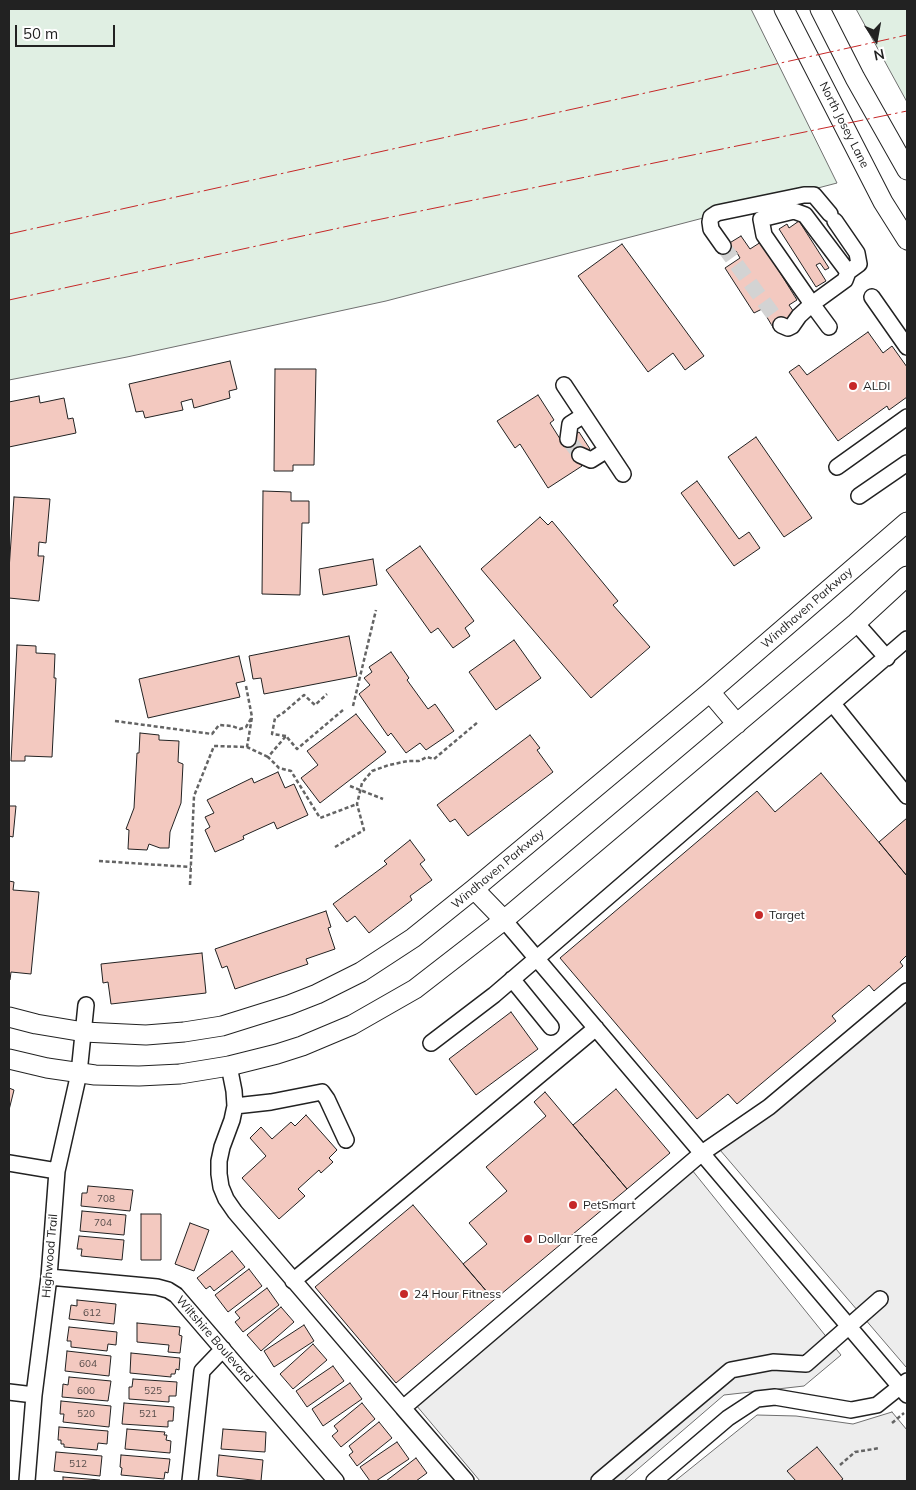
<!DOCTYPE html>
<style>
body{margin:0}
#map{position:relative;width:916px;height:1490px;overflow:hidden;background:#fff;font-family:Mulish,sans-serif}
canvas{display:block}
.frame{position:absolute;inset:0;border:10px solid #222;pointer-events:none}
.north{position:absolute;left:851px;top:15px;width:50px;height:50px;-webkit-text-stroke:4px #fff;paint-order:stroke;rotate:168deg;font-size:14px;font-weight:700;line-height:20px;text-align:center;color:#222}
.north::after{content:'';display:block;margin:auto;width:18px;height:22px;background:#222;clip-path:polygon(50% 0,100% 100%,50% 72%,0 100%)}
.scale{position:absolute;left:15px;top:25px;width:100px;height:22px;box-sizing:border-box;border:2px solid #222;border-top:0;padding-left:6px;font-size:15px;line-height:18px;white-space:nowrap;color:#222;-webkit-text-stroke:4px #fff;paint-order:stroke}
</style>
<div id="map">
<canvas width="916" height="1490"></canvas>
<div class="frame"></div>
<div class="north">N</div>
<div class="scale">50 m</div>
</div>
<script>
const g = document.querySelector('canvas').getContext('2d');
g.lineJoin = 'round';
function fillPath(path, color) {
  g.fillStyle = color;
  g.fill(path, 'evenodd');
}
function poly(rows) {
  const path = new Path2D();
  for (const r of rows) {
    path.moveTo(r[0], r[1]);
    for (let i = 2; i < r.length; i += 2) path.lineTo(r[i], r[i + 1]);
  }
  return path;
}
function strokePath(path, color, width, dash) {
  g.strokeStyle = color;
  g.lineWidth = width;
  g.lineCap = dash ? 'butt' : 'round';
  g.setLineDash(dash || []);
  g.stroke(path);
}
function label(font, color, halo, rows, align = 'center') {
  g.font = font + ' Mulish,sans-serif';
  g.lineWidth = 4;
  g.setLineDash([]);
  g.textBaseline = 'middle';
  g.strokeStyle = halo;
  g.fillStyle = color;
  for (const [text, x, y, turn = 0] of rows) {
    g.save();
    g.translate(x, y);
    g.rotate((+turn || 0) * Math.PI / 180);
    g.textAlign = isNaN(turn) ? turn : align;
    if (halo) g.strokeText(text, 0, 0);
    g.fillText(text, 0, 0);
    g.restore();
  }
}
const green = poly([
 [9,9,751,9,837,183,386,301,127,357,9,380,9,9],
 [856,9,907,9,907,102,856,9]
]);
fillPath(green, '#e0efe3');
strokePath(green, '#6f6f6f', 1);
const parking = poly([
 [907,998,907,1366,906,1367,720,1150,726,1143,907,998],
 [692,1170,841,1355,804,1386,724,1395,624,1481,480,1481,416,1405,692,1170],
 [892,1412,907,1430,907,1481,675,1481,757,1415,796,1416,853,1424,892,1412]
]);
fillPath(parking, '#ededed');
strokePath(parking, '#6f6f6f', 1);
const building = poly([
 [799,221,829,268,825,270,820,263,816,265,826,281,816,287,779,229,787,224,789,228,799,221],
 [741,236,750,249,761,242,797,300,789,305,796,315,774,329,762,309,754,313,725,268,740,258,736,251,729,256,723,247,741,236],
 [622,244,704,356,685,370,673,353,648,372,578,276,622,244],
 [868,332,883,353,892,346,907,367,907,397,889,410,887,406,838,441,789,372,799,365,807,375,868,332],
 [230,361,237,389,229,391,230,398,194,408,192,399,181,402,183,410,145,418,143,411,136,412,129,384,230,361],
 [275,369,316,369,314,465,293,465,293,471,274,471,275,369],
 [538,395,554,420,550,423,562,442,579,432,590,449,577,457,582,466,548,488,520,444,515,448,497,421,538,395],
 [39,396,40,403,64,398,68,419,73,418,76,433,9,447,9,402,39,396],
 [756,437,812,518,784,537,728,457,756,437],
 [697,481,739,539,749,532,760,548,734,566,681,493,697,481],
 [263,491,291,492,291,501,309,501,309,523,302,523,300,595,262,594,263,491],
 [14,497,50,499,46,543,39,542,38,556,44,556,39,601,9,598,9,570,14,497],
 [540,517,548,525,552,521,618,601,613,605,650,647,591,698,481,569,540,517],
 [420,546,474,621,465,628,470,636,453,648,438,628,431,633,386,570,420,546],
 [373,559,377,585,323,595,319,569,373,559],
 [349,636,357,676,264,694,261,678,253,679,249,656,349,636],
 [514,640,541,678,496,710,469,672,514,640],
 [17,645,36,646,36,653,55,654,54,678,56,678,52,757,25,756,25,761,11,761,17,645],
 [391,652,409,678,407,680,428,709,435,704,454,731,426,750,420,743,406,753,391,733,388,736,359,694,370,685,364,678,372,672,369,667,391,652],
 [239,656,245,681,236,683,240,697,148,718,139,679,239,656],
 [356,714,386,752,320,803,301,778,318,765,307,751,356,714],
 [140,733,159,735,159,740,179,741,178,762,183,764,181,803,170,832,169,848,160,848,149,844,147,850,128,849,129,830,126,829,134,808,137,753,139,753,140,733],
 [530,735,540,748,537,750,553,772,468,836,455,819,450,822,437,805,530,735],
 [278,772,285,788,294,784,308,815,277,829,274,822,243,836,244,839,215,852,205,830,210,827,205,817,214,813,207,800,252,778,254,783,278,772],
 [821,773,907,876,907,955,900,962,903,966,874,991,869,985,832,1016,836,1021,737,1104,728,1094,697,1119,560,958,757,791,775,812,821,773],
 [9,806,16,806,13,837,9,836,9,806],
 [907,818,907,876,879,842,907,818],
 [410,840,425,860,420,864,432,880,410,896,412,900,369,933,355,916,347,922,333,904,387,864,384,861,410,840],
 [9,881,14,882,13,890,39,892,31,974,11,972,10,980,9,980,9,881],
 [326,911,331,927,328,928,335,949,306,959,308,964,235,989,227,966,222,968,215,949,326,911],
 [202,953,206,993,111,1004,108,982,103,983,101,964,202,953],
 [511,1012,538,1049,476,1095,449,1059,511,1012],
 [9,1088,14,1090,9,1110,9,1088],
 [616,1089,670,1153,627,1189,573,1125,616,1089],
 [545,1092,627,1189,494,1300,463,1264,487,1244,469,1223,507,1191,486,1167,546,1116,534,1102,545,1092],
 [306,1115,337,1150,329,1158,333,1162,321,1173,319,1170,298,1189,305,1196,279,1219,242,1178,266,1156,250,1138,261,1127,272,1139,291,1122,295,1126,306,1115],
 [88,1186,133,1190,130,1211,81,1206,82,1193,87,1193,88,1186],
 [413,1205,494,1300,396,1383,315,1287,413,1205],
 [82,1211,126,1215,124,1235,80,1231,82,1211],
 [141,1214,161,1214,161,1260,141,1260,141,1214],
 [190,1223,209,1230,194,1271,175,1264,190,1223],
 [79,1236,124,1240,122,1260,81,1256,82,1249,77,1249,79,1236],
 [232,1251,245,1267,214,1291,210,1286,206,1289,197,1278,232,1251],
 [249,1269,262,1286,228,1312,215,1295,249,1269],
 [267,1288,279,1305,243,1332,235,1322,240,1318,235,1312,267,1288],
 [77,1300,116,1304,114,1324,69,1319,71,1305,77,1306,77,1300],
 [281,1307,294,1322,261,1351,247,1335,281,1307],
 [137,1323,180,1327,179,1335,182,1336,180,1353,168,1352,169,1345,137,1342,137,1323],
 [304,1325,314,1341,274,1367,264,1351,304,1325],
 [69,1327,117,1332,116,1345,108,1344,107,1351,71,1347,71,1341,67,1341,69,1327],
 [313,1344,327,1360,293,1389,280,1374,313,1344],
 [67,1351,111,1356,109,1376,65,1371,67,1351],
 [131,1353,180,1358,179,1370,176,1369,175,1374,171,1374,171,1377,130,1373,131,1353],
 [333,1366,344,1381,307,1407,296,1391,333,1366],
 [69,1377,111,1381,108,1401,62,1397,63,1384,68,1385,69,1377],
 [133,1379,177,1382,176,1396,169,1396,169,1402,129,1399,129,1387,132,1387,133,1379],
 [350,1383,362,1399,323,1426,312,1409,350,1383],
 [61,1401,111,1406,109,1427,63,1422,64,1414,60,1414,61,1401],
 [124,1403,174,1407,173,1421,168,1421,168,1427,122,1424,124,1403],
 [362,1403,375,1419,341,1447,332,1436,338,1431,334,1426,362,1403],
 [379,1422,392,1438,357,1466,349,1455,353,1452,349,1446,379,1422],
 [59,1427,108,1431,107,1444,98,1443,97,1450,64,1447,64,1444,61,1444,61,1440,58,1440,59,1427],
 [127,1429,165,1432,164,1435,167,1435,166,1440,171,1441,170,1453,125,1449,127,1429],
 [223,1429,266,1432,265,1452,221,1449,223,1429],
 [397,1442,409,1459,376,1481,370,1481,360,1467,397,1442],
 [817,1447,843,1479,840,1481,796,1481,787,1471,817,1447],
 [56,1452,102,1456,100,1476,54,1471,56,1452],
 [121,1455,170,1459,168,1473,165,1472,164,1479,121,1475,122,1468,120,1467,121,1455],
 [219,1455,263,1460,261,1481,217,1476,219,1455],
 [416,1458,427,1473,416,1481,386,1481,416,1458],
 [63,1477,100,1480,100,1481,63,1481,63,1477]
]);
fillPath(building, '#f3c9c0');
strokePath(building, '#222', 1);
strokePath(poly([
 [723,246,781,325],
 [568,439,580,455]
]), '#d3d3d3', 15, [15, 8]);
const minor = poly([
 [835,221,857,253,859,264,848,272],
 [723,246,711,229,710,222,711,217,717,213,804,195,814,195,830,214],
 [872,297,907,347],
 [781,325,788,328,792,326,799,316,812,304,845,280,848,272,805,215,794,211,761,219,764,235,812,304,829,327],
 [564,385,623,474],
 [568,439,570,424,584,415],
 [580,455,591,460,607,450],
 [837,467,907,417],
 [859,496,907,463],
 [856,623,887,658],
 [833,704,907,796],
 [504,920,907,1395],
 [512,979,551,1027],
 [431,1043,494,995,536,959,907,639],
 [229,1066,234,1091,235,1106,232,1120,222,1147,219,1161,219,1174,221,1187,226,1199,235,1212,403,1408],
 [235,1106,271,1102,322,1092,327,1099,346,1140],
 [9,1163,57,1171],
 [49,1277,157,1287,168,1290,176,1295,336,1481],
 [293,1281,596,1028],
 [9,1392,34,1395],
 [27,1481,34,1395,49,1277,57,1171,79,1073,86,1005],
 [190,1481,202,1371,223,1349],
 [466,1481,403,1408,702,1153,769,1107,907,991],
 [599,1481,731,1370,773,1362,806,1364,880,1299],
 [654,1481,728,1418,757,1399,775,1397,851,1410,877,1405,907,1381]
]);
const major = poly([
 [784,9,883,202,907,240],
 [820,9,855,78,907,170],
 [710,692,737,724],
 [474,889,504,920],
 [9,1017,36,1024,84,1032,146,1035,184,1032,222,1026,289,1005,317,994,361,972,413,938,474,889,710,692,907,522],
 [9,1059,47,1068,95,1075,139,1076,180,1074,229,1066,277,1054,302,1046,352,1025,415,989,504,920,856,623,907,576]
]);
strokePath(minor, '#222', 18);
strokePath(major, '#222', 21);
strokePath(poly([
 [246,686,252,717,247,747],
 [353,706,376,610],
 [343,710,297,749,286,736,268,757,279,768,291,771,320,818,357,804],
 [115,721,212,734,219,725,232,726,240,729,246,727,252,717],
 [286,736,272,734,275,718,283,713,304,695,315,705,327,694],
 [350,786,383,799],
 [335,847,364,830,357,804,362,783,372,771,389,765,408,761,419,761,427,757,434,759,478,722],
 [99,861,191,867],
 [190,885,194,796,214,746,247,747,268,757],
 [892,1423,904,1413],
 [840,1465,855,1452,880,1448]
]), '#646464', 2.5, [4, 2.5]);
strokePath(minor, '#fff', 15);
strokePath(major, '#fff', 19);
strokePath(poly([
 [9,234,907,35],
 [9,300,362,223,907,111]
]), '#c62828', 1, [18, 4, 2.5, 4]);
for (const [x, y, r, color] of [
 [853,386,5,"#c62828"],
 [759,915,5,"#c62828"],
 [573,1205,5,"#c62828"],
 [528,1239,5,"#c62828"],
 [404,1294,5,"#c62828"]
]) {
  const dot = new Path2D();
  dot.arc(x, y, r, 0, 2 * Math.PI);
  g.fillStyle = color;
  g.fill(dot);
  strokePath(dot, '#fff', 2);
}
label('10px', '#564c4a', null, [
 ["708",106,1199],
 ["704",103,1223],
 ["612",92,1313],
 ["604",88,1364],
 ["600",86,1391],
 ["525",153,1391],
 ["520",86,1414],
 ["521",148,1414],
 ["512",78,1464]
]);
label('12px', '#222', '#fff', [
 ["North Josey Lane",844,125,63],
 ["Windhaven Parkway",807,608,-41],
 ["Windhaven Parkway",498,869,-40],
 ["Highwood Trail",50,1256,-85],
 ["Wiltshire Boulevard",214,1339,49]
]);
label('12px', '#222', '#fff', [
 ["ALDI",863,386],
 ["Target",769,915],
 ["PetSmart",583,1205],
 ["Dollar Tree",538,1239],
 ["24 Hour Fitness",414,1294]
], 'left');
</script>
